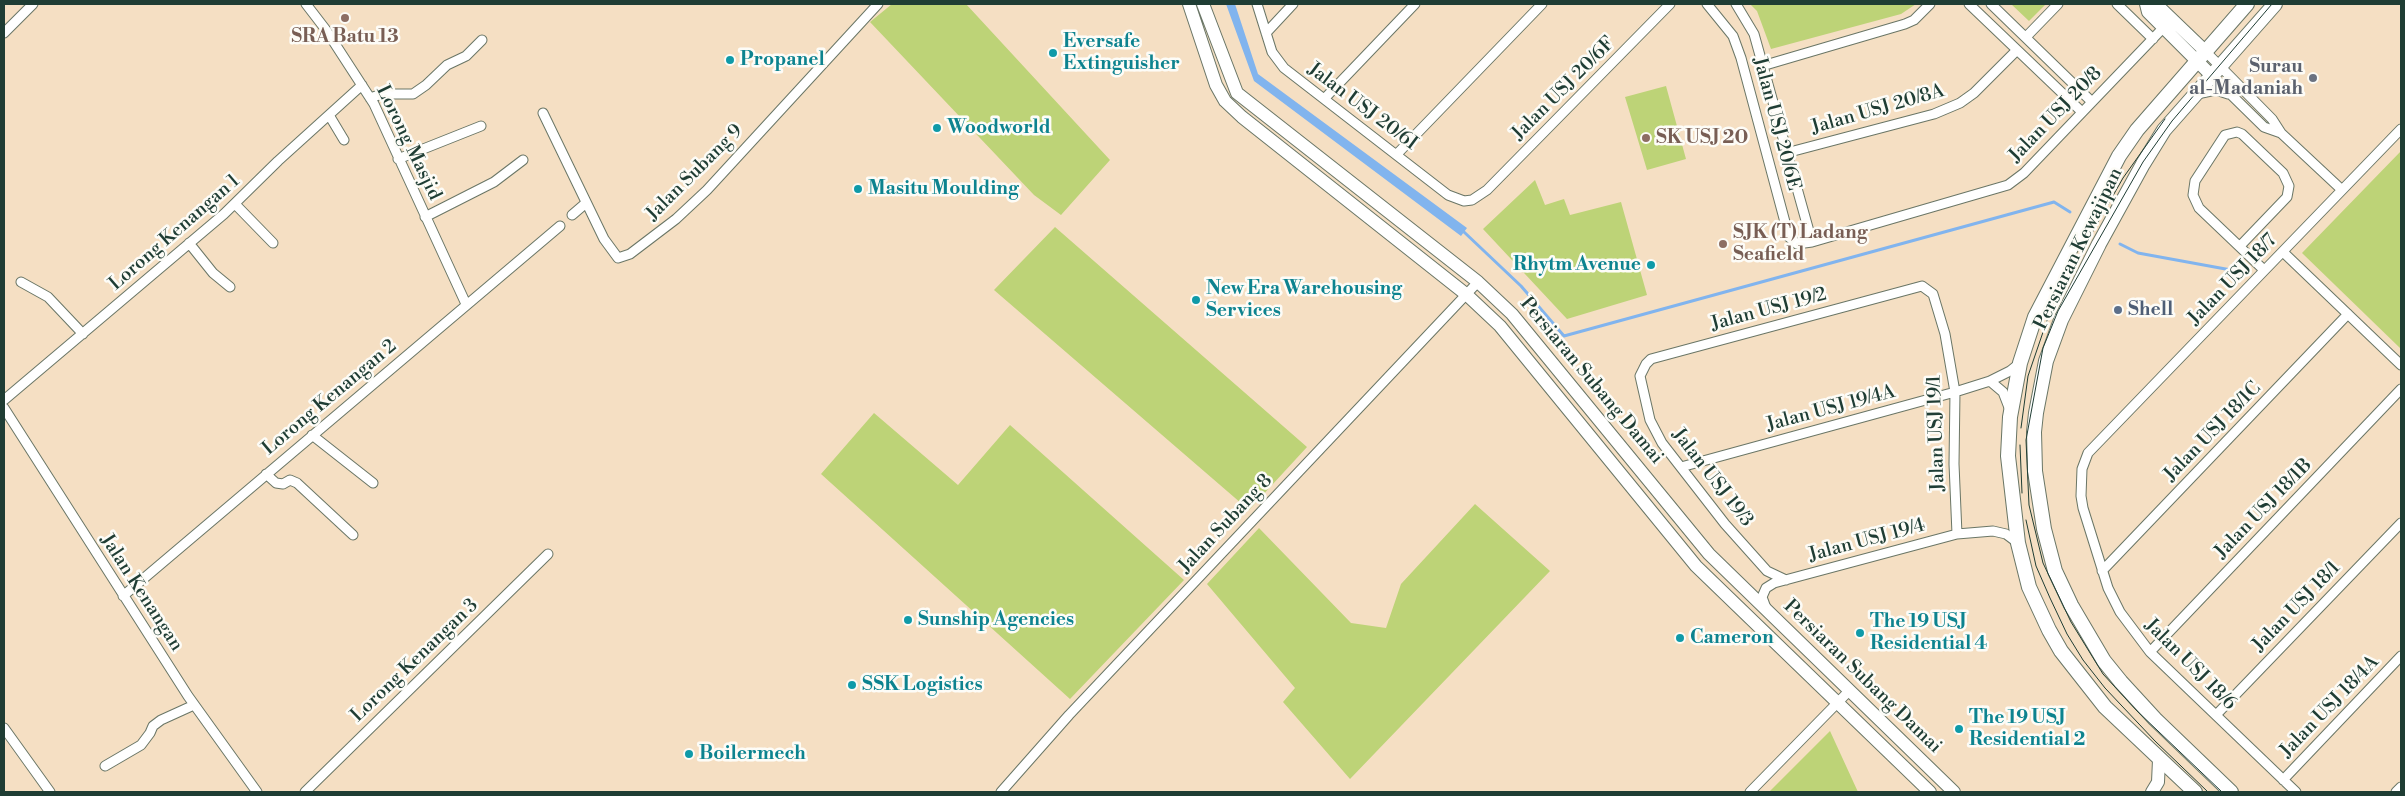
<!DOCTYPE html>
<style>
body{margin:0}
#map{position:relative;width:2405px;height:796px;overflow:hidden;background:#f5dfc3;font-family:"Libre Bodoni",serif}
canvas{display:block}
.frame{position:absolute;inset:0;border:5px solid #1f3d34;pointer-events:none}
</style>
<div id="map">
<canvas width="2405" height="796"></canvas>
<div class="frame"></div>
</div>
<script>
const g = document.querySelector('canvas').getContext('2d');
g.lineJoin = 'round';
function fillPath(path, color) {
  g.fillStyle = color;
  g.fill(path, 'evenodd');
}
function poly(rows) {
  const path = new Path2D();
  for (const r of rows) {
    path.moveTo(r[0], r[1]);
    for (let i = 2; i < r.length; i += 2) path.lineTo(r[i], r[i + 1]);
  }
  return path;
}
function strokePath(path, color, width, dash) {
  g.strokeStyle = color;
  g.lineWidth = width;
  g.lineCap = dash ? 'butt' : 'round';
  g.setLineDash(dash || []);
  g.stroke(path);
}
function label(font, color, halo, rows, align = 'center') {
  g.font = font + ' "Libre Bodoni",serif';
  g.lineWidth = 5;
  g.setLineDash([]);
  g.textBaseline = 'middle';
  g.strokeStyle = halo;
  g.fillStyle = color;
  for (const [text, x, y, turn = 0] of rows) {
    g.save();
    g.translate(x, y);
    g.rotate((+turn || 0) * Math.PI / 180);
    g.textAlign = isNaN(turn) ? turn : align;
    if (halo) g.strokeText(text, 0, 0);
    g.fillText(text, 0, 0);
    g.restore();
  }
}
fillPath(poly([
 [892,4,966,4,1110,160,1061,215,1034,195,870,22],
 [1750,4,1916,4,1901,14,1771,49,1757,11],
 [2011,4,2046,4,2029,21],
 [1666,86,1686,159,1647,170,1625,97],
 [2401,151,2401,349,2302,253],
 [1535,180,1545,205,1564,199,1570,215,1621,202,1647,295,1567,319,1483,229],
 [1055,227,1307,447,1249,510,994,290],
 [874,413,958,485,1010,425,1184,580,1070,699,821,474],
 [1475,504,1550,571,1350,779,1283,702,1295,688,1207,584,1259,528,1351,623,1386,628,1401,584],
 [1830,731,1858,792,1769,792]
]), '#bdd377');
fillPath(poly([
 [1226,4,1235,4,1258,74,1467,228,1461,236,1254,81]
]), '#81b4ee');
strokePath(poly([
 [1464,232,1521,286,1564,336,2054,202,2070,212],
 [2120,244,2138,253,2242,272]
]), '#81b4ee', 3);
const street = poly([
 [306,4,326,30,374,104,466,304],
 [1257,4,1272,52,1284,68,1448,195,1464,201,1472,200,1487,190,1670,4],
 [1707,4,1733,36,1741,58,1789,237,1797,244,1812,242,2008,185,2024,173,2164,27],
 [1736,4,1754,34,1812,242],
 [1969,4,2082,112],
 [1991,4,2092,102],
 [2117,4,2153,39],
 [4,33,33,4],
 [1266,33,1293,4],
 [2026,37,2058,4],
 [2205,51,2272,119,2281,133,2342,190],
 [1762,66,1905,24,1914,20,1930,4],
 [2212,76,2264,127,2281,133],
 [2197,94,2216,90,2228,94],
 [370,98,382,94,413,94,426,85,447,65,466,56,482,40],
 [1325,98,1415,4],
 [543,113,604,239,618,258,630,254,676,219,707,190,878,4],
 [329,115,344,140],
 [1786,153,1934,114,1960,103,1974,93,2017,50],
 [1397,154,1542,4],
 [398,159,481,126],
 [235,204,273,243],
 [572,215,586,203],
 [425,217,494,182,523,160],
 [189,243,213,273,230,287],
 [2240,246,2287,197,2289,186,2283,173,2242,134,2237,132,2225,135,2195,181,2193,195,2199,208,2264,270],
 [2283,252,2401,365],
 [21,282,48,297,83,334],
 [1990,381,2003,392,2010,410],
 [4,400,224,214,278,161,362,85],
 [4,408,188,696,257,792],
 [312,435,373,483],
 [1681,467,1955,392,1990,381,2010,371,2020,363],
 [266,474,276,483,283,484,290,480,297,483,353,535],
 [2102,571,2348,314],
 [1786,580,1767,571,1725,524,1662,443,1650,420,1640,376,1646,364,1651,359,1922,286,1933,294,1945,334,1955,392,1954,464,1957,534],
 [123,596,560,226],
 [1766,608,1762,597,1766,588,1774,583,1957,534,1993,531,2006,534,2018,543],
 [2150,652,2401,389],
 [2216,715,2401,523],
 [4,728,50,792],
 [105,766,141,745,150,733,153,726,161,720,194,705],
 [2283,780,2401,656],
 [305,792,548,554],
 [1001,792,1069,715,1478,282],
 [1750,792,1849,691],
 [2296,792,2150,652,2120,612,2108,588,2083,508,2081,496,2082,469,2088,453,2401,129],
 [2396,792,2401,787]
]);
const secondary = poly([
 [1189,4,1216,85,1225,101,1242,117,1467,295,1500,326,1696,566,1930,792],
 [1203,4,1237,93,1478,282,1512,314,1709,554,1954,792],
 [2146,4,2148,12,2212,76],
 [2156,4,2205,51],
 [2152,792,2158,782,2159,760]
]);
const primary = poly([
 [2195,792,2105,707,2061,651,2049,630,2029,587,2018,543,2008,456,2010,417,2020,363,2035,317,2119,156,2137,130,2247,4],
 [2231,792,2155,719,2121,682,2104,661,2071,605,2055,571,2044,529,2035,471,2034,432,2036,413,2046,361,2061,320,2099,244,2143,164,2164,130,2275,4]
]);
strokePath(street, '#6a7666', 11);
strokePath(secondary, '#6a7666', 14);
strokePath(primary, '#6a7666', 16);
strokePath(street, '#fff', 9);
strokePath(secondary, '#fff', 12);
strokePath(primary, '#fff', 14);
strokePath(poly([
 [2021,428,2028,376,2054,300,2123,178,2165,119],
 [2020,445,2022,493],
 [2026,520,2036,566,2050,598,2067,634,2083,660,2105,688,2155,741,2208,792],
 [2222,792,2137,711,2103,674,2071,622,2043,563,2029,505,2026,440,2043,348,2058,311,2143,162,2172,121,2272,4]
]), '#1f3d34', 1);
for (const [x, y, r, color] of [
 [345,18,5,"#8d6e63"],
 [1053,53,5,"#0f9aa8"],
 [730,60,5,"#0f9aa8"],
 [2313,78,5,"#6b7280"],
 [937,128,5,"#0f9aa8"],
 [1646,138,5,"#8d6e63"],
 [858,189,5,"#0f9aa8"],
 [1723,244,5,"#8d6e63"],
 [1651,265,5,"#0f9aa8"],
 [1196,300,5,"#0f9aa8"],
 [2118,310,5,"#5c6f8a"],
 [908,620,5,"#0f9aa8"],
 [1860,633,5,"#0f9aa8"],
 [1680,638,5,"#0f9aa8"],
 [852,685,5,"#0f9aa8"],
 [1959,729,5,"#0f9aa8"],
 [689,754,5,"#0f9aa8"]
]) {
  const dot = new Path2D();
  dot.arc(x, y, r, 0, 2 * Math.PI);
  g.fillStyle = color;
  g.fill(dot);
  strokePath(dot, '#fdfcf7', 2);
}
label('bold 19px', '#785e54', '#fdfcf7', [
 ["SRA Batu 13",345,37,"center"],
 ["SK USJ 20",1656,138],
 ["SJK (T) Ladang",1733,233],
 ["Seafield",1733,255]
], 'left');
label('bold 19px', '#0d838f', '#fdfcf7', [
 ["Eversafe",1063,42],
 ["Extinguisher",1063,64],
 ["Propanel",740,60],
 ["Woodworld",947,128],
 ["Masitu Moulding",868,189],
 ["Rhytm Avenue",1641,265,"right"],
 ["New Era Warehousing",1206,289],
 ["Services",1206,311],
 ["Sunship Agencies",918,620],
 ["The 19 USJ",1870,622],
 ["Residential 4",1870,644],
 ["Cameron",1690,638],
 ["SSK Logistics",862,685],
 ["The 19 USJ",1969,718],
 ["Residential 2",1969,740],
 ["Boilermech",699,754]
], 'left');
label('bold 19px', '#5b616d', '#fdfcf7', [
 ["Surau",2303,67],
 ["al-Madaniah",2303,89]
], 'right');
label('19px', '#1f3d34', '#fdfcf7', [
 ["Jalan USJ 20/6F",1564,89,-45],
 ["Jalan USJ 20/6I",1362,107,37],
 ["Jalan USJ 20/8A",1878,110,-16],
 ["Jalan USJ 20/8",2056,115,-46],
 ["Jalan USJ 20/6E",1776,124,75],
 ["Lorong Masjid",408,143,64],
 ["Jalan Subang 9",695,173,-45],
 ["Lorong Kenangan 1",175,233,-41],
 ["Persiaran Kewajipan",2079,249,-64],
 ["Jalan USJ 18/7",2233,280,-46],
 ["Jalan USJ 19/2",1769,310,-15],
 ["Persiaran Subang Damai",1591,381,50],
 ["Lorong Kenangan 2",330,398,-40],
 ["Jalan USJ 19/4A",1831,409,-15],
 ["Jalan USJ 18/1C",2213,432,-46],
 ["Jalan USJ 19/1",1937,433,-92],
 ["Jalan USJ 19/3",1712,478,52],
 ["Jalan USJ 18/1B",2264,509,-46],
 ["Jalan Subang 8",1226,524,-47],
 ["Jalan USJ 19/4",1867,541,-15],
 ["Jalan Kenangan",141,593,57],
 ["Jalan USJ 18/1",2297,607,-46],
 ["Lorong Kenangan 3",415,661,-44],
 ["Jalan USJ 18/6",2190,665,45],
 ["Persiaran Subang Damai",1862,677,44],
 ["Jalan USJ 18/4A",2330,707,-46]
]);
label('bold 19px', '#4e5e75', '#fdfcf7', [
 ["Shell",2128,310]
], 'left');
</script>
